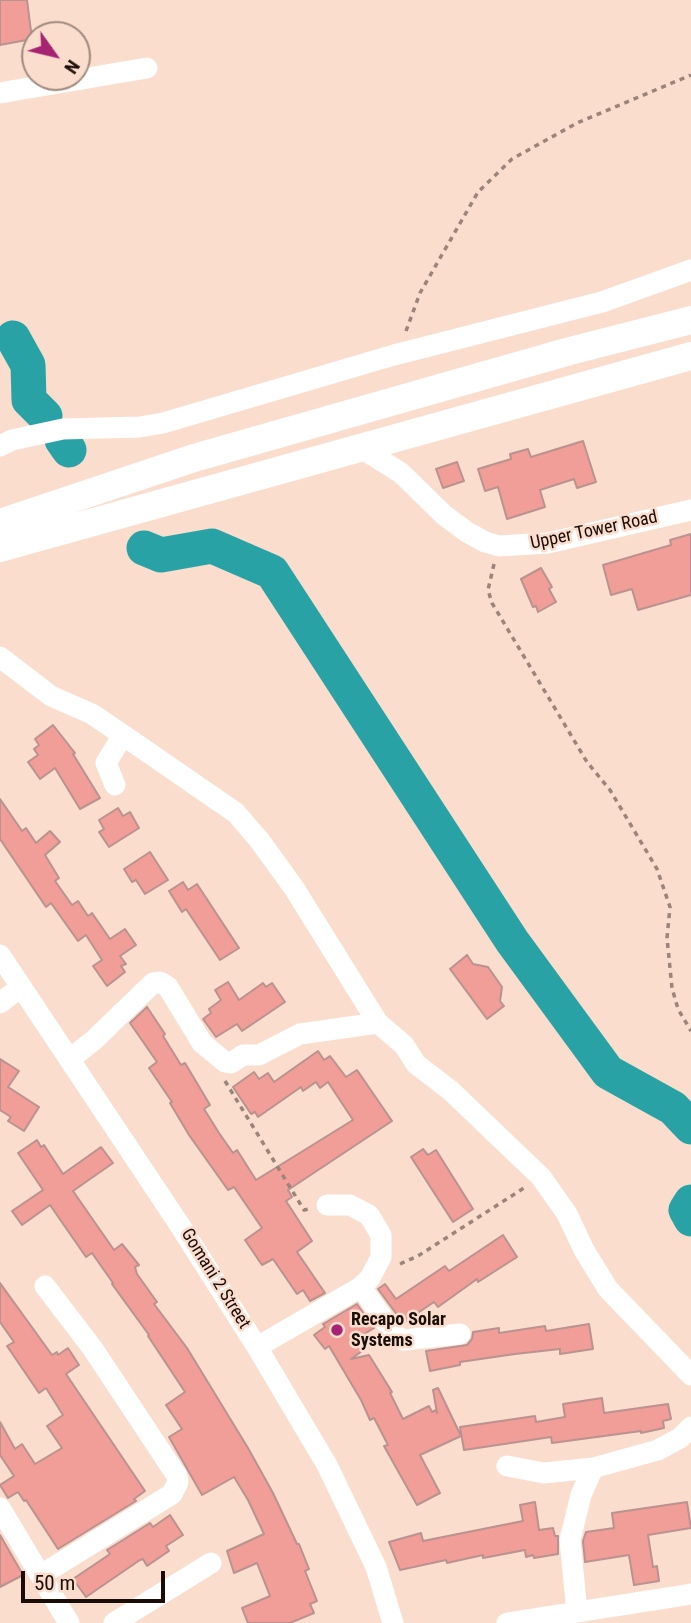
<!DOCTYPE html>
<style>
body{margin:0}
#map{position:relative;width:691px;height:1623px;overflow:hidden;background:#faddcd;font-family:"Roboto Condensed",sans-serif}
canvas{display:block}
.north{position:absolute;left:21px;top:21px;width:70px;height:70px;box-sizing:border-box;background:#faddcd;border:2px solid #a08a7e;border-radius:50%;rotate:124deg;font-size:19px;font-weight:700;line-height:28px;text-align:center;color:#1a0d07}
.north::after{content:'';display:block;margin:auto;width:24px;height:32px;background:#a62472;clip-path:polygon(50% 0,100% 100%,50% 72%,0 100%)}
.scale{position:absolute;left:21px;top:1571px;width:144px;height:32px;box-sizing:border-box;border:4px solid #1a0d07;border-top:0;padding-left:9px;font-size:21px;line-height:24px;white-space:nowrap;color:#1a0d07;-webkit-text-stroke:5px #faddcd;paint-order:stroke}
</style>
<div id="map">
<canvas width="691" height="1623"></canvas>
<div class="north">N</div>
<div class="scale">50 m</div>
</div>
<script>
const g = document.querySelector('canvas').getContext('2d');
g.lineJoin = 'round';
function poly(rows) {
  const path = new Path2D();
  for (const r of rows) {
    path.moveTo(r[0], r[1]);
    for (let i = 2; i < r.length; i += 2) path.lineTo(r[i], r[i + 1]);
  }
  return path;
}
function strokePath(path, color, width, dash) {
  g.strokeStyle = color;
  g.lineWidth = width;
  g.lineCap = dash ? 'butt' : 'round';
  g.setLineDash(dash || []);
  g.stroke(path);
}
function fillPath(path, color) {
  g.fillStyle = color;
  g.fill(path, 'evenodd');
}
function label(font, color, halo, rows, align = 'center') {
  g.font = font + ' "Roboto Condensed",sans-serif';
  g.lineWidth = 5;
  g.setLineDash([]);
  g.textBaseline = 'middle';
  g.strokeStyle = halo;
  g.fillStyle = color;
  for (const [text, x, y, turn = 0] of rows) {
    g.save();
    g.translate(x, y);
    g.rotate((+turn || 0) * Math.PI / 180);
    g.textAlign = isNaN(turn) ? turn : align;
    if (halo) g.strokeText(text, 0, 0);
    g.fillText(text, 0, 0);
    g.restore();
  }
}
strokePath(poly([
 [13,338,28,365,29,400,45,416],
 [62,440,69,450],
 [144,548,161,555,212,546,272,572,512,941,608,1072,673,1108,691,1127],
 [691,1202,686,1210,691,1219]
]), '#28a2a5', 35);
const building = poly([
 [0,0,27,0,32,39,0,45,0,0],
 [583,441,596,482,577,488,574,479,540,490,545,507,507,519,498,487,485,491,478,469,511,459,510,454,528,449,531,457,583,441],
 [457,462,464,481,443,488,436,469,457,462],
 [691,534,691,595,638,610,632,589,611,595,603,565,671,545,670,540,691,534],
 [541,568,552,587,549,589,556,602,538,612,536,606,533,607,521,579,541,568],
 [53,725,75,753,73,754,100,798,80,809,55,768,40,779,28,762,38,755,34,749,39,745,35,739,53,725],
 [0,799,22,831,26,828,36,843,50,831,60,842,45,855,59,878,55,881,72,905,78,901,88,916,92,913,110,939,125,929,136,945,120,956,126,964,121,966,125,972,107,986,93,966,102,960,86,935,78,941,51,903,46,907,0,839,0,799],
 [118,808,123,816,130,812,139,828,109,847,99,832,104,829,99,820,118,808],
 [150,852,168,880,145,894,136,880,132,882,124,869,150,852],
 [183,882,188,890,197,884,239,948,220,960,186,909,182,912,169,891,183,882],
 [467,955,473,964,488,967,502,987,500,1001,504,1006,487,1019,450,969,467,955],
 [228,982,239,1000,263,983,266,987,272,983,285,1002,242,1031,237,1024,216,1037,203,1019,211,1013,209,1009,221,1000,215,990,228,982],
 [147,1007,165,1034,163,1036,181,1065,185,1063,210,1105,204,1109,219,1133,233,1153,237,1150,256,1180,353,1120,328,1082,320,1088,316,1082,303,1091,301,1087,258,1117,255,1112,251,1114,233,1087,254,1072,259,1079,268,1073,274,1082,318,1051,324,1060,330,1056,346,1077,357,1070,392,1121,288,1190,292,1197,286,1201,312,1241,297,1252,325,1293,310,1301,303,1290,297,1294,273,1259,262,1265,245,1240,262,1228,234,1187,228,1190,189,1135,170,1103,172,1102,149,1068,157,1062,130,1023,147,1007],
 [0,1059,19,1071,8,1087,39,1107,24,1131,8,1121,11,1117,0,1110,0,1059],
 [37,1140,41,1147,44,1145,63,1174,101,1147,113,1163,73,1191,114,1250,122,1244,139,1265,135,1267,137,1274,157,1302,154,1304,187,1348,248,1448,273,1493,297,1544,299,1544,309,1569,305,1571,317,1601,310,1604,314,1613,290,1623,248,1623,242,1608,270,1596,257,1563,234,1573,227,1551,264,1534,248,1500,234,1477,202,1495,169,1437,182,1429,166,1405,185,1392,148,1336,149,1335,112,1284,113,1283,92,1253,86,1257,50,1205,22,1225,12,1211,43,1190,18,1153,37,1140],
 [423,1149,428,1155,436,1150,473,1209,453,1222,411,1157,423,1149],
 [503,1235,517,1257,478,1282,477,1279,438,1307,434,1302,403,1323,378,1289,385,1284,396,1299,445,1266,449,1271,503,1235],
 [0,1283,52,1355,57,1352,58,1355,68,1348,79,1365,66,1374,145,1491,134,1499,136,1501,58,1549,26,1500,24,1501,18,1492,8,1498,0,1485,14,1476,0,1455,0,1422,15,1449,22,1444,35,1464,62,1448,47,1426,63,1415,46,1388,39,1393,7,1346,14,1342,0,1322,0,1283],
 [357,1304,374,1328,358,1338,365,1349,351,1359,369,1355,392,1392,390,1393,403,1419,429,1406,432,1412,436,1410,437,1413,433,1390,438,1388,461,1436,420,1455,440,1493,417,1505,384,1446,388,1445,374,1418,370,1420,361,1400,329,1346,325,1349,314,1335,325,1327,323,1324,357,1304],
 [589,1324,593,1349,560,1354,560,1349,515,1354,460,1362,460,1365,430,1371,426,1351,467,1345,472,1339,473,1332,499,1328,499,1333,545,1326,546,1331,589,1324],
 [602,1398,604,1413,668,1404,671,1419,663,1421,664,1428,641,1433,641,1431,552,1443,551,1437,464,1450,460,1427,535,1416,536,1422,565,1417,563,1404,602,1398],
 [535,1502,539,1530,553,1528,555,1536,558,1536,558,1554,534,1558,533,1555,526,1557,525,1550,483,1558,483,1555,447,1563,446,1560,400,1570,389,1542,421,1533,423,1541,523,1521,520,1505,535,1502],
 [687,1502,691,1528,648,1535,653,1567,657,1566,659,1581,634,1585,629,1555,585,1562,583,1541,586,1532,614,1528,612,1513,687,1502],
 [170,1515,183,1535,166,1546,169,1551,147,1566,143,1559,140,1560,86,1597,73,1579,110,1554,107,1550,150,1523,153,1527,170,1515],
 [0,1535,23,1575,0,1587,0,1535]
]);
fillPath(building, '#f19d98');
strokePath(building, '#ba928f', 2);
strokePath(poly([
 [406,331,420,293,478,192,512,159,577,123,691,75],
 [494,564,488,590,492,603,587,762,610,790,657,869,670,907,667,938,672,988,678,1009,691,1031],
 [225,1081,304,1210,309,1209],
 [400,1264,418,1256,524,1188]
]), '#9b8479', 3.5, [5, 5]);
strokePath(poly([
 [0,93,147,68],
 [0,446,12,440,63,429,140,427,163,423,394,355,602,302,691,270],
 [361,448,401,473,444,515,467,532,485,542,499,546,548,543,691,510],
 [0,657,51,696,92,714,123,735,106,763,115,785],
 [123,735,236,813,260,841,294,888,378,1023],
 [0,955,179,1224,257,1347,327,1465,376,1567,393,1623],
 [0,1003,21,987],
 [70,1059,94,1040,153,983,160,982,168,987,202,1043,225,1062,231,1063,243,1055,259,1055,300,1034,378,1023,404,1045,416,1064,450,1090,541,1177,567,1214,584,1250,608,1289,691,1375],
 [361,1287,394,1334,403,1340,460,1334],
 [257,1347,361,1287,370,1278,381,1257,381,1235,369,1215,350,1205,327,1205],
 [507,1466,544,1473,593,1468],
 [0,1508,69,1623],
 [41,1575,172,1494,178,1482,177,1476,93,1349,45,1286],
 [577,1612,570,1540,581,1495,593,1468,658,1450,680,1438,691,1427],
 [114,1623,211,1563],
 [507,1623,691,1594]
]), '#fff', 21);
strokePath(poly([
 [0,523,194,458,570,351,691,320],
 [0,548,691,356]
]), '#fff', 28);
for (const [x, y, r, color] of [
 [337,1330,7,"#a62472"]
]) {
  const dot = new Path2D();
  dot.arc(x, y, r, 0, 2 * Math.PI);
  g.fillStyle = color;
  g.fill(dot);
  strokePath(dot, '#faddcd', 2.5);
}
label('18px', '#1a0d07', '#faddcd', [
 ["Upper Tower Road",594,531,-12],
 ["Gomani 2 Street",215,1279,58]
]);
label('bold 18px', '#1a0d07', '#faddcd', [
 ["Recapo Solar",351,1320],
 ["Systems",351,1341]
], 'left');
</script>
